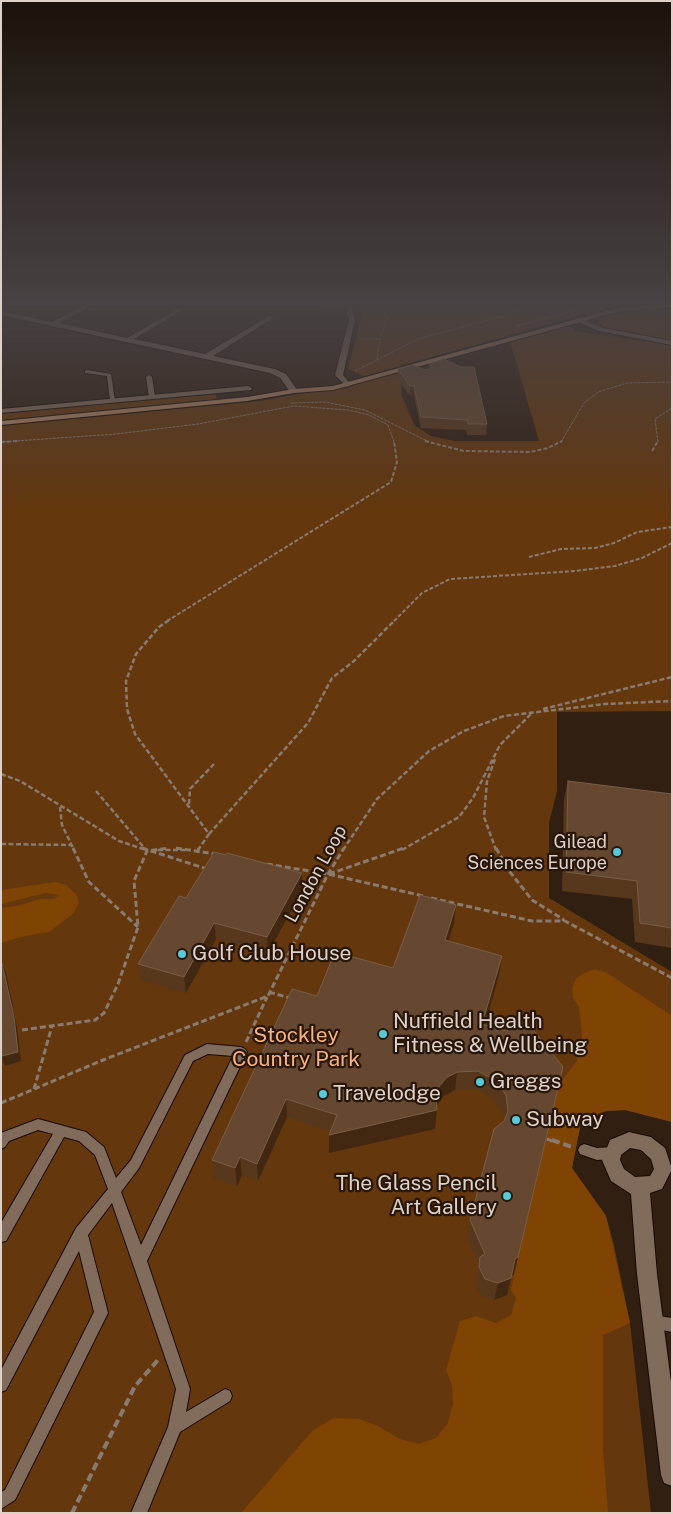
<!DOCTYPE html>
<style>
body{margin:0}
#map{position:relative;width:673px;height:1514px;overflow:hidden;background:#312012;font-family:"Public Sans",sans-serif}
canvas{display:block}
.frame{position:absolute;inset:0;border:2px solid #ddd1c8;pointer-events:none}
</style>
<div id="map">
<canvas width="673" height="1514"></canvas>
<div class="frame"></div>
</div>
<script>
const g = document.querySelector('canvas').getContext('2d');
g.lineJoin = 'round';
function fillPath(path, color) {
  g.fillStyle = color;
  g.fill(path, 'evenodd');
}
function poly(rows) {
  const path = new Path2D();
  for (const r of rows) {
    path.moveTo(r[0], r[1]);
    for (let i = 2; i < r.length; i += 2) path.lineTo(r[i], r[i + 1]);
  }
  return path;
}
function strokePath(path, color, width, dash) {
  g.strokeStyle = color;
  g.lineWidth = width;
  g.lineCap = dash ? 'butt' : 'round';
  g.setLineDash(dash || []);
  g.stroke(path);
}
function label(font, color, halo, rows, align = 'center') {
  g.font = font + ' "Public Sans",sans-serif';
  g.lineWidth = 4.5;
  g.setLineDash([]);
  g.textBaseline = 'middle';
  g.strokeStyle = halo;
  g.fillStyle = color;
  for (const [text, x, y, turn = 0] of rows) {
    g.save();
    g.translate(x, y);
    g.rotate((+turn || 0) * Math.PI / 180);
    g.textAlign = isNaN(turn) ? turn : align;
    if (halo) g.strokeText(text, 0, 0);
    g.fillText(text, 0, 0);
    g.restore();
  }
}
fillPath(poly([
 [358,301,672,301,672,303,625,306,577,316,364,376,348,369,362,315],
 [672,308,672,341,604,328,595,319,632,311],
 [564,326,574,328,573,331,672,345,672,711,557,712,557,791,549,823,549,898,672,972,672,1122,625,1110,606,1111,581,1122,572,1168,606,1216,614,1245,630,1323,651,1513,1,1513,1,426,261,401,347,385,397,371,402,377,401,394,415,426,431,436,454,441,539,441,510,341],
 [214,391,218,402,1,422,1,414]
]), '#64370d');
fillPath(poly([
 [55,882,66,885,76,894,79,903,73,914,49,932,21,937,1,943,1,908,17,906,40,899,54,899,59,895,45,893,1,904,1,890],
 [595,969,607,973,672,1016,672,1122,625,1110,606,1111,581,1122,572,1168,606,1216,630,1323,603,1335,603,1448,608,1513,241,1513,313,1430,334,1418,359,1419,376,1425,400,1439,419,1444,436,1438,448,1423,453,1404,452,1386,446,1370,460,1321,476,1316,496,1323,511,1315,516,1298,511,1290,514,1274,558,1085,577,1061,582,1036,579,1007,573,998,572,989,576,979,582,974]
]), '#7f4303');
const lane = poly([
 [87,370,111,374,115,401,110,400,107,376,85,373,85,371,87,370],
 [149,375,152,377,155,397,152,399,149,397,146,377,149,375],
 [207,1044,241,1047,245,1049,247,1052,147,1261,190,1389,186,1412,225,1389,230,1391,232,1396,230,1401,180,1432,147,1513,131,1513,168,1427,176,1389,112,1203,88,1235,108,1313,15,1500,1,1509,1,1492,5,1490,94,1312,79,1251,6,1390,1,1392,1,1370,76,1228,108,1189,95,1155,79,1141,64,1137,6,1241,1,1242,1,1223,53,1134,38,1130,9,1141,5,1147,1,1149,1,1133,38,1119,86,1132,104,1147,116,1178,131,1160,185,1055,207,1044],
 [208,1054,233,1056,141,1245,121,1192,139,1168,193,1061,208,1054],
 [584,1144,597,1148,612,1147,616,1149,618,1153,616,1157,612,1159,597,1160,580,1154,578,1150,580,1146,584,1144],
 [653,1315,672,1318,672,1332,648,1327,646,1322,648,1317,653,1315]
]);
const street = poly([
 [92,301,101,301,59,323,127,338,179,308,181,309,181,311,134,339,205,354,269,316,273,316,273,318,213,356,275,369,286,374,298,391,291,393,280,378,270,373,1,315,1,311,52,322,92,301],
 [308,301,348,303,351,305,348,307,324,307,308,301],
 [578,318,603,328,672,341,672,345,599,331,576,321,575,320,578,318],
 [248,386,252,388,251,390,1,413,1,409,248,386],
 [629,1132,651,1137,665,1148,672,1169,662,1189,650,1193,657,1274,672,1390,672,1486,664,1483,661,1475,637,1274,631,1194,611,1181,602,1160,610,1140,629,1132],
 [630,1148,641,1150,651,1159,654,1169,650,1176,635,1177,624,1169,620,1160,621,1155,630,1148]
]);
const secondary = poly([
 [344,301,350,301,355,320,343,375,351,385,347,387,335,375,349,320,344,301]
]);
const primary = poly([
 [672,303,672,307,617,312,333,390,294,393,247,401,1,425,1,421,247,397,294,389,333,386,617,308,672,303]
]);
strokePath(lane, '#180901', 2);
strokePath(street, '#180901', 2);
strokePath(secondary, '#180901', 2);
strokePath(primary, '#180901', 2);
strokePath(poly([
 [517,326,579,309],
 [359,339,380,339],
 [377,360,418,339,503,316,537,301],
 [355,371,377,360,380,339,387,318,379,301],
 [291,403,325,402,365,410,429,442],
 [1,442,116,434,198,424,294,406,348,410,369,415,388,425,394,442],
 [561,442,584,403,598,392,627,383,672,382],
 [658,442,655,419,672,408]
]), '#897b70', 1, [3, 1]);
strokePath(poly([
 [425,441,464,451,530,452,548,448,562,441],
 [1,442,18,441],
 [652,451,658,441],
 [529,557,561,549,595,548,614,543,637,532,672,527],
 [167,621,391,482,397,462,394,441],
 [394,621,422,593,450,579,575,571,615,566,642,558,672,543]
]), '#897b70', 2, [4, 2]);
strokePath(poly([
 [169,620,159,627,136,654,126,681,127,709,135,734,209,834,198,850],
 [543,709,672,677],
 [495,759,487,781,484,817,496,850],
 [1,774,20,781,119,841,146,850],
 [96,791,146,850],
 [189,804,190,789,214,764],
 [60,807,62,825,74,850],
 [209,834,308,723,332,678,354,661,395,620],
 [1,844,72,845],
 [158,850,185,850],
 [343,850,377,799,429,751,464,731,504,716,605,704,672,701],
 [402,850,459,817,473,798,500,745,533,712]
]), '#897b70', 2.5, [5, 2.5]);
strokePath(poly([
 [73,848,89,882,138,927],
 [142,848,207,869],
 [176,848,215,854],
 [496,848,510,872,532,900,564,920],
 [198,850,199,848],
 [267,864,328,874,423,896],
 [329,874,404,848],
 [431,898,532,921,565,921,672,978],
 [269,992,290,998],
 [22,1030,95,1020,104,1013,118,984,138,927,134,881,147,851,169,848],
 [246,1042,267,997],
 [34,1089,52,1026],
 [1,1103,103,1060,268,996,328,874,344,848],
 [547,1139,555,1142]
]), '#897b70', 3, [6, 3]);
strokePath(poly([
 [552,1140,572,1147],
 [72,1513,135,1386,158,1360]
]), '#897b70', 4, [8, 4]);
fillPath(lane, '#816c5c');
fillPath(street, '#816c5c');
fillPath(secondary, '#816c5c');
fillPath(primary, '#b28462');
fillPath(poly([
 [444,359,487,424,486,435,467,435,466,430,421,428,414,396,410,396,398,379,398,369,428,369,429,364],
 [568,781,672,794,672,948,635,942,632,899,562,891,564,799],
 [303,889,268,953,216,939,186,993,141,980,138,964,186,898],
 [454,923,449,941,502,956,499,975,485,1025,506,1031,514,1274,511,1276,507,1295,494,1300,482,1296,475,1284,479,1264,467,1237,470,1220,504,1121,503,1113,492,1098,475,1089,455,1090,444,1096,436,1106,435,1129,329,1153,329,1135,331,1131,287,1117,258,1181,242,1175,237,1186,214,1178,212,1160,317,996,393,968]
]), '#57381d');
fillPath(poly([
 [410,386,414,386,414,396,410,396],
 [302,873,303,889,268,953,267,937],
 [456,905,454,923,443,959,445,940],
 [214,923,216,939,186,993,184,977],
 [502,956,499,975,480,1043,482,1024],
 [2,963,6,972,17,1027,21,1061,5,1066,2,1056],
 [457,1072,455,1090,444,1096,436,1106,437,1110,435,1129,329,1153,329,1135,436,1099,438,1088,446,1078],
 [286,1099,287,1117,258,1181,257,1164],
 [240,1157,242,1175,237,1186,235,1168],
 [518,1257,514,1274,511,1276,515,1259],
 [511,1278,507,1295,494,1300,498,1283]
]), '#422711');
const building = poly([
 [444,359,461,367,474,367,487,424,468,424,467,420,421,417,414,386,410,386,398,369,413,365,425,370,431,369,432,367,429,364,444,359],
 [568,781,672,794,672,928,640,923,637,881,566,872,568,781],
 [214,852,226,855,227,853,302,873,267,937,214,923,184,977,138,964,179,896,186,898,214,852],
 [420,895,456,905,445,940,502,956,482,1024,506,1031,527,1022,563,1067,518,1257,515,1259,511,1278,498,1283,485,1279,479,1267,480,1257,485,1254,470,1220,494,1129,504,1121,508,1111,506,1095,495,1080,478,1071,457,1072,446,1078,438,1088,436,1099,437,1110,329,1135,337,1115,286,1099,257,1164,240,1157,235,1168,212,1160,292,989,317,996,335,952,393,968,420,895],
 [1,963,2,963,14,1017,18,1052,2,1056,1,963]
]);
fillPath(building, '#65482f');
strokePath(building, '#785e47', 1);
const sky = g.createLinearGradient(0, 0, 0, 513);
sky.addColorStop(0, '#1b120a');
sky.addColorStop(0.59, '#484244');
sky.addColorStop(1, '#48424400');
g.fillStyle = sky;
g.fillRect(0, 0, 673, 513);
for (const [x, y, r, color] of [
 [617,852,5,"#53cbdb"],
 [182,954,5,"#53cbdb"],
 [383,1034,5,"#53cbdb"],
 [480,1082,5,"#53cbdb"],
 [323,1094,5,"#53cbdb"],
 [516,1120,5,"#53cbdb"],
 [507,1196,5,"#53cbdb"]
]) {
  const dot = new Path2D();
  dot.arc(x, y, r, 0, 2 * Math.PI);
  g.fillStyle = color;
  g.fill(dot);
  strokePath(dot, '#271609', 2);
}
label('18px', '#ddd1c8', '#271609', [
 ["Gilead",607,842],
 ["Sciences Europe",607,863]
], 'right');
label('18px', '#ddd1c8', '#271609', [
 ["London Loop",316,874,-61]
]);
label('21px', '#ddd1c8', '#271609', [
 ["Golf Club House",192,954],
 ["Nuffield Health",393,1022],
 ["Fitness & Wellbeing",393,1046],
 ["Greggs",490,1082],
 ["Travelodge",333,1094],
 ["Subway",526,1120],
 ["The Glass Pencil",497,1184,"right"],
 ["Art Gallery",497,1208,"right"]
], 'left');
label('21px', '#f9b27c', '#271609', [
 ["Stockley",296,1036],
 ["Country Park",296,1060]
]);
</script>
